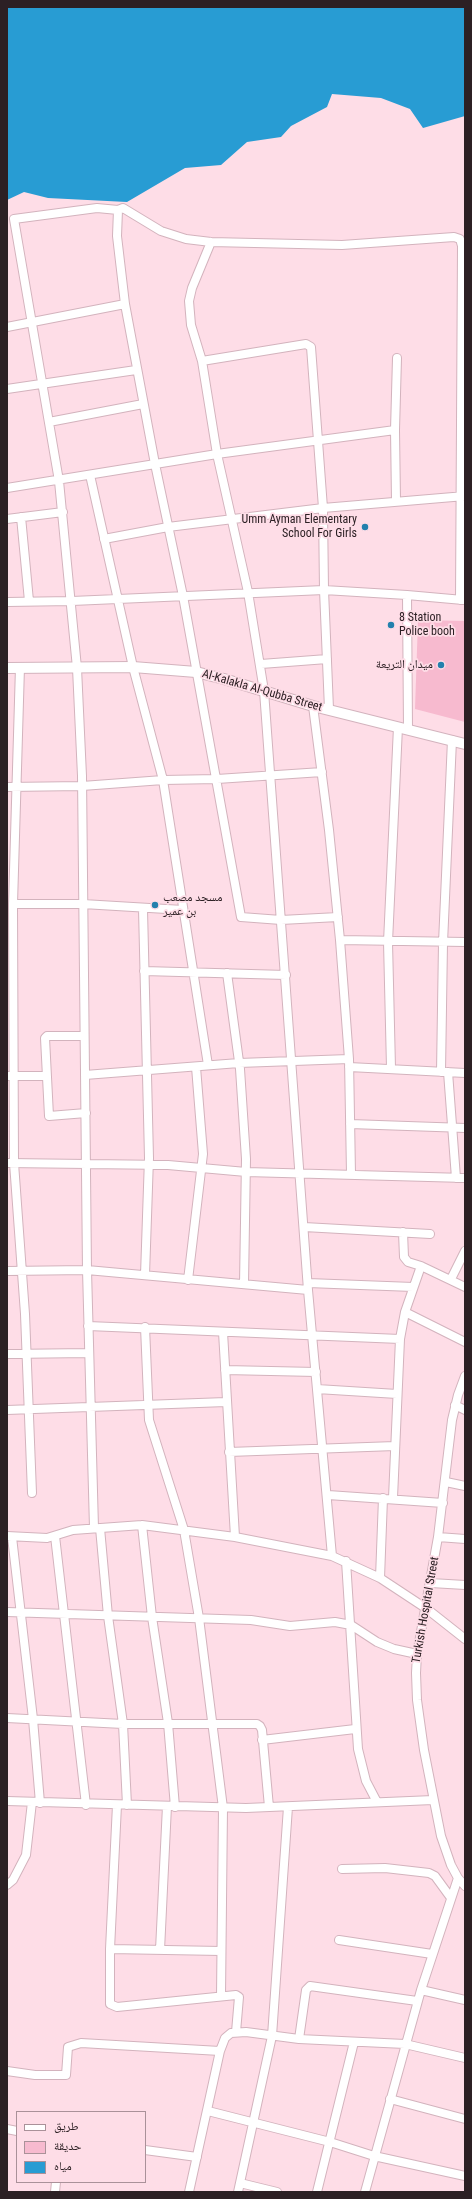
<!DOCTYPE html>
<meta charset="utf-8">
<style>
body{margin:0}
#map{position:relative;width:472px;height:2199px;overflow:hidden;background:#fedde7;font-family:"Roboto Condensed","Noto Naskh Arabic",sans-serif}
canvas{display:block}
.frame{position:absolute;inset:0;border:8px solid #2c2024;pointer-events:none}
.legend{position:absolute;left:16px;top:2111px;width:130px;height:72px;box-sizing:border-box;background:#fedde7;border:1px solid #aa9199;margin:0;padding:5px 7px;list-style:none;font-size:12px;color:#2c2024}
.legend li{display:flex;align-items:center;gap:8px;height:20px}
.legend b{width:20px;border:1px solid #aa9199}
</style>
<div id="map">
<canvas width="472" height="2199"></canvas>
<div class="frame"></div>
<ul class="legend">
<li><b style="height:5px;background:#fff"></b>طريق</li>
<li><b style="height:11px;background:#f7bacf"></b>حديقة</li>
<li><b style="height:11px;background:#289cd3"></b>مياه</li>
</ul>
</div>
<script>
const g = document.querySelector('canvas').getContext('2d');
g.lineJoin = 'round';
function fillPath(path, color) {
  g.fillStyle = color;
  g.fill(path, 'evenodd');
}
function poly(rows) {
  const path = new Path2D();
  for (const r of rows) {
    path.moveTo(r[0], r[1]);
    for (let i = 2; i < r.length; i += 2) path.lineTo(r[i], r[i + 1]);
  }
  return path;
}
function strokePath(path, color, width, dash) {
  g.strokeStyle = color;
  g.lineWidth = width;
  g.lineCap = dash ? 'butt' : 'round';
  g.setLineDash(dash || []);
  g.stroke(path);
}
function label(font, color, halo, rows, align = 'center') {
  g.font = font + ' "Roboto Condensed","Noto Naskh Arabic",sans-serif';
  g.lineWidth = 3.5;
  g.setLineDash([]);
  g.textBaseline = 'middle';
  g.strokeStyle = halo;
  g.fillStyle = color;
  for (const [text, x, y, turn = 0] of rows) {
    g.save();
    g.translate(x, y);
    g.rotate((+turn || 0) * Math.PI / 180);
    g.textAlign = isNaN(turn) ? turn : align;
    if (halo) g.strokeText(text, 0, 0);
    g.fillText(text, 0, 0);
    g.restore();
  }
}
fillPath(poly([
 [418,620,465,621,465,722,415,709]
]), '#f7bacf');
fillPath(poly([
 [7,7,465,7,465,116,423,128,410,109,381,98,332,94,327,107,291,126,281,137,247,142,221,165,185,168,127,202,48,198,24,192,7,200]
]), '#289cd3');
const minor = poly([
 [118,210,117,236,125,304,155,464,183,596,241,917,281,920,338,917],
 [211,242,192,288,189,301,191,325,202,361,217,454,248,592,264,691,308,1290,332,1556],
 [7,327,125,304],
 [202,361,306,344,311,347,323,508,324,590,329,709],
 [7,389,136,370],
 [49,422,143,404],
 [90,475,133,667,163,780,208,1065],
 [7,488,217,454,395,430],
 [396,501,395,430,397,358],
 [21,517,29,601],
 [7,519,63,512],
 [104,539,168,527,323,508,465,496],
 [407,595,408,729],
 [7,602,72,601,324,590,407,595,463,600],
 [261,664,327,659],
 [20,667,13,904,14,1163,25,1314,32,1493],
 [313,706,329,830,340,940,349,1059,351,1174],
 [7,787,82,786,163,780,217,779,322,772],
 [13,904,83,904,183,910],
 [143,909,149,1158,145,1275],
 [340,940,465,942],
 [144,971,286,975],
 [227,973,240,1069,246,1159,244,1284],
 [84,1036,47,1036,45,1038,49,1116,86,1113],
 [349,1067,465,1073],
 [391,1068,388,942,398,727],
 [441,1072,443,943,452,740],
 [448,1072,456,1178],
 [85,1075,239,1063,349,1059],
 [8,1076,46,1076],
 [350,1124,465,1128],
 [7,1163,168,1165,246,1172,465,1178],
 [304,1227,430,1234],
 [403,1232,404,1257,408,1262,421,1266,465,1287],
 [7,1271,87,1270,308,1290],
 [451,1279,465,1251],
 [188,1280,203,1154,196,1067],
 [308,1283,413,1287],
 [405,1312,465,1342],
 [88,1326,400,1339],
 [145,1327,149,1420,184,1530,199,1618,223,1808,221,1996],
 [223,1332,235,1537],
 [7,1354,89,1353],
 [225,1370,316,1372],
 [465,1376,458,1395,452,1420,438,1537,417,1654,416,1673,417,1700,424,1750,441,1836,451,1865,458,1878,465,1886],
 [317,1389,397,1394],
 [455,1405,465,1410],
 [7,1410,226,1402],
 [229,1452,395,1446],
 [446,1482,465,1486],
 [328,1495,443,1503],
 [393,1498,400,1339,405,1312,421,1266],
 [142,1525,152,1617,168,1723,175,1807],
 [94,1528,87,1270,82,776,77,668,59,481,14,219,97,208,118,210,123,208,161,231,186,239,211,242,342,245,454,237,460,239,462,246,460,600],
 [100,1528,108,1616,123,1724,127,1805],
 [7,1536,47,1538,73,1530,142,1525,235,1537,332,1556,380,1578,427,1609,465,1639],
 [55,1536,86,1805],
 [12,1537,33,1719,40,1803],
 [438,1537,465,1539],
 [346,1561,358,1749,366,1781,377,1802],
 [380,1578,383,1498],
 [431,1583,465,1585],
 [7,1612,251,1620,290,1626,335,1622,351,1625,377,1642,394,1649,417,1654],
 [7,1718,123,1724,257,1724,260,1726,262,1730,269,1807],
 [262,1740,355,1729],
 [7,1801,246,1808,433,1800],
 [117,1805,110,1949,110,2004,117,2007,236,1995,239,1997,236,2032],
 [342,1869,385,1868,429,1873,435,1876,451,1898],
 [7,1885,13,1880,26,1855,32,1802],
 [339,1940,432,1954],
 [110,1949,221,1951],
 [160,1950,167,1806],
 [421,1990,465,2000],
 [299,2039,306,1990,310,1986,417,2001],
 [7,2071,35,2075,66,2075,68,2047,81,2043,220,2051],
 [390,2099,465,2119],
 [208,2111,330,2142,374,2156,465,2176],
 [7,2129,17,2131],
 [145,2150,197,2157],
 [240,2183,277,2192],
 [55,2192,56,2182],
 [189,2192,220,2051,225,2038,231,2033,246,2032,299,2039,405,2044,465,2058],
 [238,2192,272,2036,288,1807],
 [317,2192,354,2042],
 [365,2192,421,1990,458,1878]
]);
const tertiary = poly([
 [7,668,133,667,196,672,224,679,313,706,465,744]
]);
strokePath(minor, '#d3b3bd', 10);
strokePath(tertiary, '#d3b3bd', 12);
strokePath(minor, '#fff', 8);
strokePath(tertiary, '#fff', 10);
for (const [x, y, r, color] of [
 [365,527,4,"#2380ad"],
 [391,625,4,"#2380ad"],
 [441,665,4,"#2380ad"],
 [155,905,4,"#2380ad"]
]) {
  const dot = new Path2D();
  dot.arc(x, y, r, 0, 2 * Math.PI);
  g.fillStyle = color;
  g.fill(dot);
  strokePath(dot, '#fedde7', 1.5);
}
label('12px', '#2c2024', '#fedde7', [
 ["Umm Ayman Elementary",357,520],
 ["School For Girls",357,534],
 ["8 Station",399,618,"left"],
 ["Police booh",399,632,"left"],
 ["ميدان التريعة",433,665],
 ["مسجد مصعب",163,898,"left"],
 ["بن عمير",163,912,"left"]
], 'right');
label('12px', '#2c2024', '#fedde7', [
 ["Al-Kalakla Al-Qubba Street",262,691,16],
 ["Turkish Hospital Street",426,1610,-80]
]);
</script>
